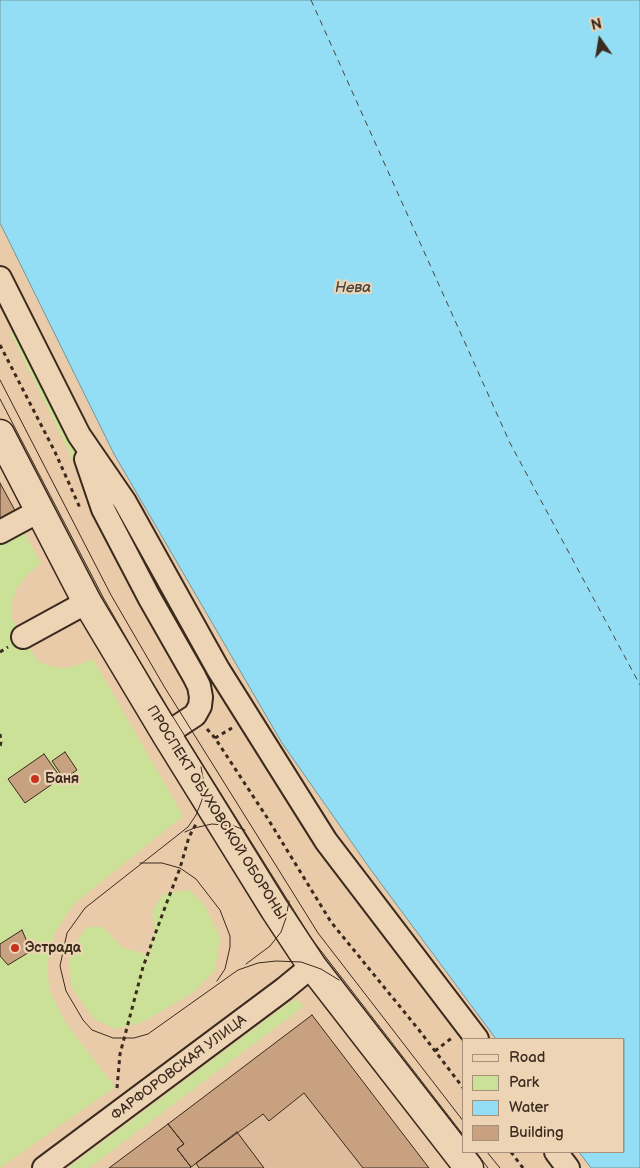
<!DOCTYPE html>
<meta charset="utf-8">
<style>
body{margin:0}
#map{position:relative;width:640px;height:1168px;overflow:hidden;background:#e9cbaa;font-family:"Balsamiq Sans",sans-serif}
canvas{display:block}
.legend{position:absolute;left:462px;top:1038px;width:162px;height:115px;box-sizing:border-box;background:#edd4b5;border:1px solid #a69079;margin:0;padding:6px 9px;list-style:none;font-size:15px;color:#3b2a1e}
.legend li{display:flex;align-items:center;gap:10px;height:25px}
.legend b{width:25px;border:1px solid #a69079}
.north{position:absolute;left:575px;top:15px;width:50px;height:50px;-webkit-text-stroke:4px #edd4b5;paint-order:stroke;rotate:347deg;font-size:14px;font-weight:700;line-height:20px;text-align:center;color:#3b2a1e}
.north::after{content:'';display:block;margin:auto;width:18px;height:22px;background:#3b2a1e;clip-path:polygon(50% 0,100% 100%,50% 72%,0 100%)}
</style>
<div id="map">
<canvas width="640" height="1168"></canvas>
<ul class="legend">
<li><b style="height:6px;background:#edd4b5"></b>Road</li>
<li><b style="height:14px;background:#cbe197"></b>Park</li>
<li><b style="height:14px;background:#93def4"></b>Water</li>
<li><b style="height:14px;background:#c8a280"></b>Building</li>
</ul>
<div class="north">N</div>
</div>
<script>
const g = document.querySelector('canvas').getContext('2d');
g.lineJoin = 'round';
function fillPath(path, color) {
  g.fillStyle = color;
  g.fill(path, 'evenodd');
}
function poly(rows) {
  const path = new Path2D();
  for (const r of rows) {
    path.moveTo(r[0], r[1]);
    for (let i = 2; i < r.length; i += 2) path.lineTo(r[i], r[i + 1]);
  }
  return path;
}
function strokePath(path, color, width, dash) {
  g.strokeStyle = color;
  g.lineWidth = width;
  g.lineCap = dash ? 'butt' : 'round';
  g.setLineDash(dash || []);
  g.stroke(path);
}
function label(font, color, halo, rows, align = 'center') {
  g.font = font + ' "Balsamiq Sans",sans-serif';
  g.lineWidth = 4.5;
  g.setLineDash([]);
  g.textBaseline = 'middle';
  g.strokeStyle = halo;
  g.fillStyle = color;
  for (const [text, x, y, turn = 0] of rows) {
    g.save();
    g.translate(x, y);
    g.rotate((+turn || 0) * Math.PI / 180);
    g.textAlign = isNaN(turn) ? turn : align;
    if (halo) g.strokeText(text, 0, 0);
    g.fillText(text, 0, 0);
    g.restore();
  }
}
fillPath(poly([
 [312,1015,429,1168,109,1168]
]), '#dcbc9a');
fillPath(poly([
 [13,325,51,396,83,464,80,468,76,466,10,332],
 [21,527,41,563,28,574,16,590,11,607,11,617,36,659,44,664,53,667,65,668,75,666,93,659,183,816,74,904,54,934,47,967,50,991,66,1023,115,1087,0,1168,0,539],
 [189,890,205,906,220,937,215,970,194,992,143,1022,115,1029,94,1019,71,986,69,953,87,927,103,927,123,948,149,955,155,931,152,911,163,894],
 [297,999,303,1007,89,1168,68,1168,286,1005]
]), '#cbe197');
const water = poly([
 [0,0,640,0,640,1168,591,1168,579,1152,624,1152,624,1039,496,1039,371,870,282,743,114,454,0,223,0,0]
]);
fillPath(water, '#93def4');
strokePath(water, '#70969e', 1);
strokePath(poly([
 [311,0,510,443,640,685]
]), '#48453e', 1, [6, 5]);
const building = poly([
 [0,483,18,516,0,526,0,483],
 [65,752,77,770,64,779,52,761,65,752],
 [44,754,61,778,25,803,8,779,44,754],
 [22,930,31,951,8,965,0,956,0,944,22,930],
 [312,1015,429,1168,363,1168,304,1093,269,1121,263,1114,191,1167,177,1149,184,1144,168,1124,312,1015],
 [168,1124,184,1144,177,1149,191,1167,190,1168,109,1168,168,1124],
 [237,1132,264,1168,199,1168,196,1163,237,1132]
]);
fillPath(building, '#c8a280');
strokePath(building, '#3b2a1e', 1);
const minor = poly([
 [0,278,79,435,125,502,218,669,326,841,477,1039],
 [86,459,103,509,149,597,194,676,199,686,201,697,200,706,195,715,166,734],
 [0,532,39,511],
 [23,637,87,602],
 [556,1152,568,1168],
 [44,1168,284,989,312,966]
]);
const major = poly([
 [0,434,87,602,166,734,275,910,312,966,469,1168]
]);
strokePath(minor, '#3b2a1e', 26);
strokePath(major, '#3b2a1e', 31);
strokePath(poly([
 [0,345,55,452,80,508],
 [0,652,8,647],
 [207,729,215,738,268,819,331,922,419,1030,464,1089],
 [0,734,1,742,0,746],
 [215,738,232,728],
 [435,1051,453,1037],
 [117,1088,120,1054,143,967,167,902,180,868,189,837,196,824],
 [511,1152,523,1168]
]), '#3b2a1e', 3, [4, 4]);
strokePath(minor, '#edd4b5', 22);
strokePath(major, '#edd4b5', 28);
strokePath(poly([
 [0,380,111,595,165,688,280,872,318,933,464,1122],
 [0,399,104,599,158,693,280,888,311,938,464,1136],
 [201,767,204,784,202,800,196,815,188,827,85,908,67,933,60,966,66,991,83,1020,92,1030,113,1038,134,1038,148,1034,238,970,258,963,276,961,301,962,321,969,339,980],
 [185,832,194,828,212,824,234,826,245,830],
 [140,863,162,863,180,868,196,879,220,910,230,936,230,947,225,969,217,981],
 [246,964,270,946,281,932,286,918,289,901],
 [476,1152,488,1168],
 [487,1152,500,1168]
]), '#3b2a1e', 1);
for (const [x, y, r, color] of [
 [35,779,5,"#c8321e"],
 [15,948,5,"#c8321e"]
]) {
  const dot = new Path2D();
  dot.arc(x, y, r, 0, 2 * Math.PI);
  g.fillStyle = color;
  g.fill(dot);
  strokePath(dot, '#edd4b5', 2);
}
label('bold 14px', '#3b2a1e', '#edd4b5', [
 ["Баня",45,779],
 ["Эстрада",25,948]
], 'left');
label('14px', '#3b2a1e', '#edd4b5', [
 ["ПРОСПЕКТ ОБУХОВСКОЙ ОБОРОНЫ",216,813,58],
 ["ФАРФОРОВСКАЯ УЛИЦА",179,1068,-37]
]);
label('italic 15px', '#48453e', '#edd4b5', [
 ["Нева",353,288]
]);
</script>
